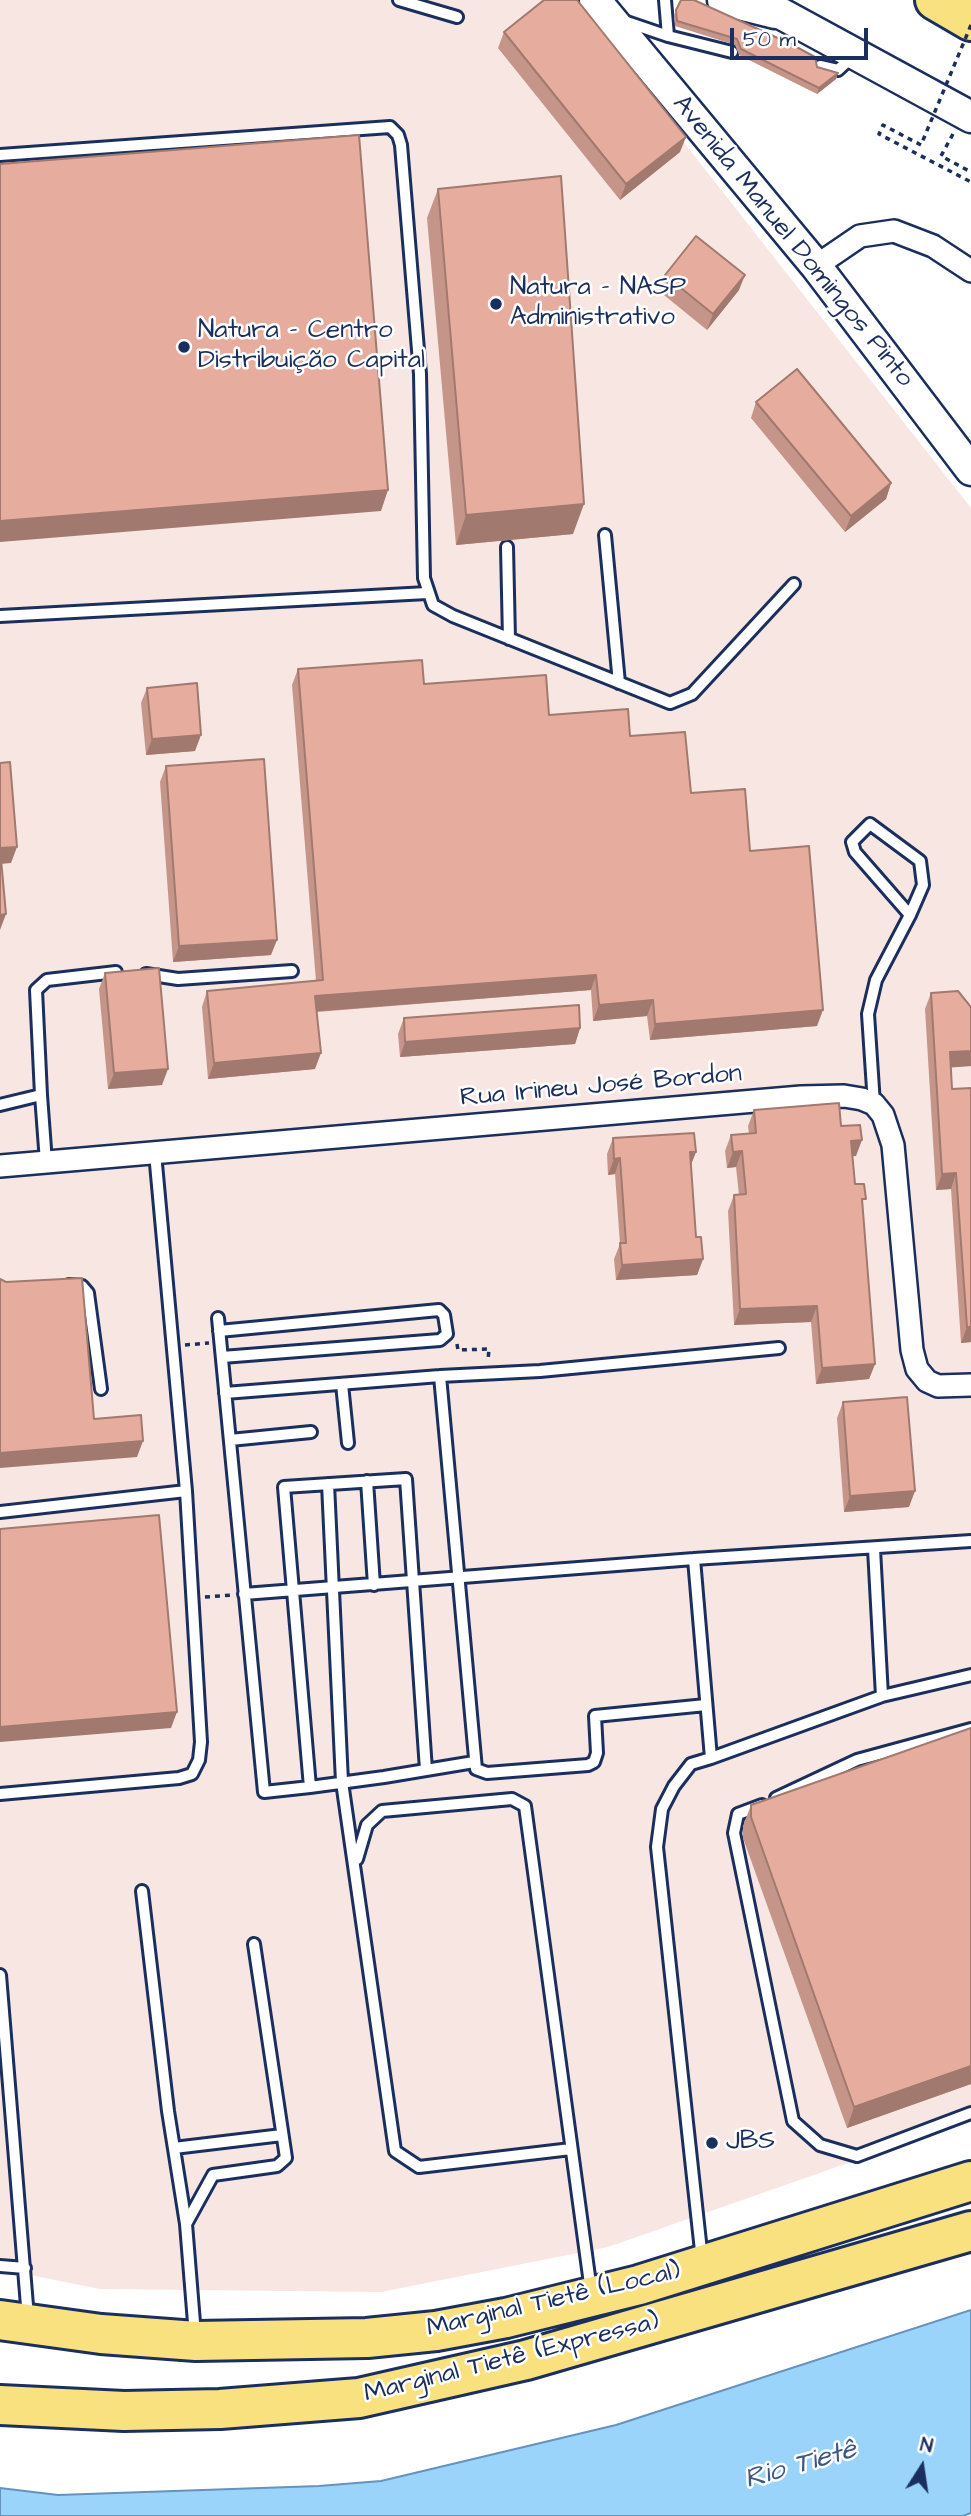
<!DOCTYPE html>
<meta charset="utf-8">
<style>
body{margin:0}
#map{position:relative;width:971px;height:2516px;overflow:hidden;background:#fff;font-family:"Architects Daughter",sans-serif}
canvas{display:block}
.north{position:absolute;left:887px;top:2432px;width:70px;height:70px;-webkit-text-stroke:5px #fff;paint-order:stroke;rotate:12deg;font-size:19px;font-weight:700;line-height:28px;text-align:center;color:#1b2f5e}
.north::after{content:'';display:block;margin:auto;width:24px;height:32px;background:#1b2f5e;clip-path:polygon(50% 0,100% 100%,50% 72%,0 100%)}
.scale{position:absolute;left:730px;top:28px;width:138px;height:32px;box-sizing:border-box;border:4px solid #1b2f5e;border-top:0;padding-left:9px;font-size:21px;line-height:24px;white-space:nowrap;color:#1b2f5e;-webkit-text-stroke:5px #fff;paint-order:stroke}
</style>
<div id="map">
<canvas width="971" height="2516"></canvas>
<div class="north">N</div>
<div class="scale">50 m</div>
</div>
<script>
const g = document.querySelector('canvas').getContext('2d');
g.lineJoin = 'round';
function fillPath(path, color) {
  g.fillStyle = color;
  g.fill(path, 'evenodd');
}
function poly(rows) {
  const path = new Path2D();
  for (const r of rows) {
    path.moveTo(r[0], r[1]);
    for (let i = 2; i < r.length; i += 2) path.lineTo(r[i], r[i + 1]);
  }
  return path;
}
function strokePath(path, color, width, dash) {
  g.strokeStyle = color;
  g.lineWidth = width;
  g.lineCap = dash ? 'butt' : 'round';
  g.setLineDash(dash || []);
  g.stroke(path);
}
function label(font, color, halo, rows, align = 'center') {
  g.font = font + ' "Architects Daughter",sans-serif';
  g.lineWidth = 5;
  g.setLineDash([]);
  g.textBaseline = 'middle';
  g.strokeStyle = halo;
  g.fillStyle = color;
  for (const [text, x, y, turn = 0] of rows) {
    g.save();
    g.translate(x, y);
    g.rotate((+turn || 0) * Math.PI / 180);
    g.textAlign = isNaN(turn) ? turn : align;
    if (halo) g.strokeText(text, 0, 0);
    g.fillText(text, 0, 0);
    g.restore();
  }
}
fillPath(poly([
 [0,0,572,0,971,508,971,2120,608,2247,381,2292,100,2289,0,2269]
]), '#f8e6e2');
const water = poly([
 [971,2310,971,2513,963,2516,0,2516,0,2488,58,2495,319,2486,381,2481,616,2425,971,2310]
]);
fillPath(water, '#9ad4fa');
strokePath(water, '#6792bc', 2);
const lane = poly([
 [399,0,457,17],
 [665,0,668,36,732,52],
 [621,20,668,36],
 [820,66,838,70,853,56],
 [0,155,390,127,398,135,401,145,420,374,424,578,433,605,453,616,670,703,692,694,794,584],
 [605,535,619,683],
 [507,547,509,639],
 [0,616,427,593],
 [146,974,178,979,292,971],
 [41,1095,46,1162],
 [874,1104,868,1014,876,980,910,915,923,885,920,861,870,824,852,842,855,852,910,915],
 [0,1105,41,1095,36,990,47,980,116,972],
 [69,1285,82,1286,88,1293,101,1389],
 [218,1318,264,1792,310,1787,384,1777,426,1770,406,1479,284,1487,310,1787],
 [219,1331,439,1310,444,1315,447,1334,440,1340,222,1357],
 [342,1384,348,1443],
 [225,1393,440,1376],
 [230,1440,311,1432],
 [367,1481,374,1585],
 [328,1484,342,1782,395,2151,419,2167,571,2149],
 [0,1512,186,1491],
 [874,1549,882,1696],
 [694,1559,711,1758,691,1764,674,1786,662,1809,657,1847,702,2260],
 [244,1594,694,1559,971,1541],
 [706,1705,595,1716,597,1753,594,1762,588,1765,487,1773,476,1769,440,1376,540,1371,779,1348],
 [711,1758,882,1696,971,1675],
 [426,1770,474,1762],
 [0,1794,179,1778,192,1774,199,1760,201,1742,186,1491,155,1153],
 [776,1798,857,1760,971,1729],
 [762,1805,738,1814,734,1833,793,2121,820,2145,857,2156,971,2113],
 [357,1859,367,1825,382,1811,512,1799,525,1806,591,2291],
 [142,1891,168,2111,186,2224,195,2335],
 [0,1975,28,2318],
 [174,2148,282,2135],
 [186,2224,213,2175,277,2166,286,2158,254,1944],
 [0,2266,25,2268]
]);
const street = poly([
 [816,266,860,236,894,231,933,246,971,271],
 [0,1166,801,1097,844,1096,862,1099,874,1104,883,1115,893,1145,912,1350,917,1369,927,1381,938,1386,971,1385]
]);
const secondary = poly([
 [595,0,816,266,971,470],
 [723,0,775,13],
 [756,0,971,117]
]);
const highway = poly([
 [935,0,971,21],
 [0,2320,101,2334,196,2341,367,2338,436,2331,506,2318,639,2285,971,2181],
 [0,2405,124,2411,220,2409,359,2398,526,2360,971,2231]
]);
strokePath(lane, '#1b2f5e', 16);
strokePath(street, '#1b2f5e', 26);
strokePath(secondary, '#1b2f5e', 35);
strokePath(highway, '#1b2f5e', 44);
strokePath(poly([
 [953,134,941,156,971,172],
 [457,1344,458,1350,489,1349,488,1360],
 [185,1345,209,1343],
 [205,1597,232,1595]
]), '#1b2f5e', 3.5, [5, 5]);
strokePath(lane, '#fff', 10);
strokePath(street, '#fff', 21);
strokePath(secondary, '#fff', 30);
strokePath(highway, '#fae180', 38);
strokePath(poly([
 [971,25,921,145,883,125,879,134,971,182]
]), '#1b2f5e', 3.5, [5, 5]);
fillPath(poly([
 [676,10,817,67,838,73,836,79,817,94,739,55,735,45,675,26,674,16],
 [504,32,680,152,620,200,498,48],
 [438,189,573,534,456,545,427,218],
 [665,275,739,290,707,330,659,291],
 [756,402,891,483,886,499,845,532,751,418],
 [298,669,424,684,630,736,750,851,817,1026,650,1040,647,1016,593,1021,591,990,317,1012,315,1069,208,1079,202,1007,207,991,316,981,292,685],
 [147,688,195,751,146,755,141,703],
 [166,766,271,955,173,962,160,782],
 [105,973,162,1085,108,1089,99,989],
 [931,993,971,1007,971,1066,950,1067,952,1089,971,1088,971,1342,961,1343,951,1189,936,1190,925,1009],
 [404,1018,580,1028,575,1044,400,1057,398,1034],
 [754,1110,841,1126,856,1156,852,1156,855,1184,862,1208,875,1364,869,1379,816,1384,811,1322,734,1325,728,1211,734,1195,739,1195,736,1167,727,1168,725,1151,731,1135,749,1134,748,1126],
 [613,1138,696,1152,691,1164,696,1237,703,1259,697,1275,616,1280,614,1259,620,1244,615,1174,608,1175,607,1154],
 [843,1402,909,1507,844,1512,837,1418],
 [971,1728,971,2084,847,2128,743,1838,743,1826,751,1805]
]), '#c69589');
fillPath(poly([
 [838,73,836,79,817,94,819,88],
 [686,137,680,152,620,200,626,184],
 [745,275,739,290,707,330,713,314],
 [891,483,886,499,845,532,851,516],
 [388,490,381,511,0,542,0,521],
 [584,504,573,534,456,545,466,515],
 [201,735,195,751,146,755,152,739],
 [17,847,11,863,0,864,0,848],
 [6,914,0,930,0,915],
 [277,940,271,955,173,962,179,946],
 [596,975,591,990,309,1012,315,996],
 [653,1000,647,1016,593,1021,599,1005],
 [823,1010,817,1026,650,1040,655,1024],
 [580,1028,575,1044,400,1057,405,1042],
 [971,1051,971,1066,944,1068,950,1052],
 [321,1053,315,1069,208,1079,214,1063],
 [168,1069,162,1085,108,1089,114,1073],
 [862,1140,856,1156,845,1157,851,1141],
 [742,1151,736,1167,727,1168,733,1152],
 [690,1152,696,1152,690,1167],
 [620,1158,615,1174,608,1175,614,1159],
 [956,1173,951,1189,936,1190,942,1174],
 [703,1259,697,1275,616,1280,622,1265],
 [817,1306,811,1322,734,1325,740,1309],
 [967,1327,971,1327,971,1342,961,1343],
 [875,1364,869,1379,816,1384,822,1368],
 [143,1441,137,1457,0,1468,0,1453],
 [915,1491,909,1507,844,1512,850,1496],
 [177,1712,171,1728,0,1742,0,1727],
 [971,2066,971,2084,847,2128,854,2107]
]), '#a1796f');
const building = poly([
 [544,0,577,0,686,137,626,184,504,32,544,0],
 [681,0,694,0,791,44,815,57,817,67,838,73,819,88,741,49,737,39,677,21,676,10,681,0],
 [359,135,388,490,0,521,0,164,359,135],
 [561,176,584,504,466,515,438,189,561,176],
 [696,236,745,275,713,314,665,275,696,236],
 [797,369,891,483,851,516,756,402,797,369],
 [422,660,424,684,546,675,549,715,628,709,630,736,685,732,691,793,745,789,750,851,809,846,823,1010,655,1024,653,1000,599,1005,596,975,315,996,321,1053,214,1063,207,991,323,980,298,669,422,660],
 [197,683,201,735,152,739,147,688,197,683],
 [264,759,277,940,179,946,166,766,264,759],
 [10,762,17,847,0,848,6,914,0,915,0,763,10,762],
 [159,968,168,1069,114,1073,105,973,159,968],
 [958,991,971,1007,971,1051,950,1052,952,1089,971,1088,971,1327,967,1327,956,1173,942,1174,931,993,958,991],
 [579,1005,580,1028,405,1042,404,1018,579,1005],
 [839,1103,841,1126,860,1125,862,1140,851,1141,855,1184,864,1184,866,1199,862,1199,875,1364,822,1368,817,1306,740,1309,734,1195,746,1194,742,1151,733,1152,731,1135,756,1133,754,1110,839,1103],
 [694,1133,696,1152,690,1152,696,1237,701,1237,703,1259,622,1265,620,1243,626,1243,620,1158,614,1159,613,1138,694,1133],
 [82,1278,94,1419,141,1415,143,1441,0,1453,0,1279,6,1282,82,1278],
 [907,1397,915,1491,850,1496,843,1402,907,1397],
 [159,1515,177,1712,0,1727,0,1529,159,1515],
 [971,1728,971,2066,854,2107,751,1817,751,1805,971,1728]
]);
fillPath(building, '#e6ad9f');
strokePath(building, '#a1796f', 2);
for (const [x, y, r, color] of [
 [496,304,7,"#1b2f5e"],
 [184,347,7,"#1b2f5e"],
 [712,2143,7,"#1b2f5e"]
]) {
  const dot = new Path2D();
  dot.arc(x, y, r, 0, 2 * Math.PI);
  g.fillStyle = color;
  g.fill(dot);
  strokePath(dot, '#fff', 2.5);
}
label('26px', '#1b2f5e', '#fff', [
 ["Avenida Manuel Domingos Pinto",792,242,51],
 ["Rua Irineu José Bordon",601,1087,-5],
 ["Marginal Tietê (Local)",554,2301,-13],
 ["Marginal Tietê (Expressa)",512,2359,-14]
]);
label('26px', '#1b2f5e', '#fff', [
 ["Natura - NASP",510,289],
 ["Administrativo",510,319],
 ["Natura - Centro",198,332],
 ["Distribuição Capital",198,362],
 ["JBS",726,2143]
], 'left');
label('italic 28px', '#3b5885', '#fff', [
 ["Rio Tietê",801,2466,-16]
]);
</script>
